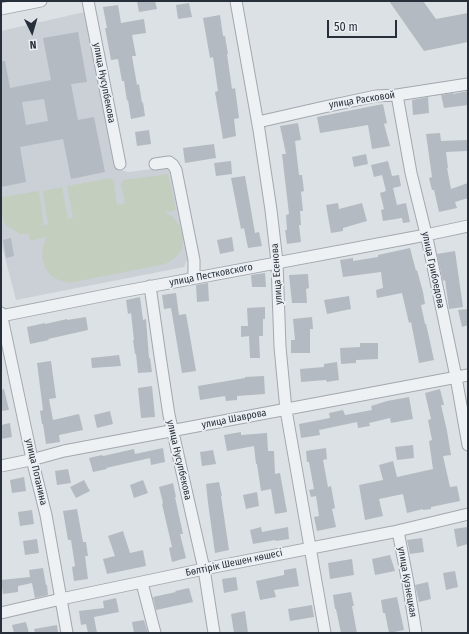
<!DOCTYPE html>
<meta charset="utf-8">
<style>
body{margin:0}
#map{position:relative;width:469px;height:634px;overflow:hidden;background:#dce1e5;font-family:"Fira Sans Condensed",sans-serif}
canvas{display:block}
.frame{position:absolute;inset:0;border:2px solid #27303a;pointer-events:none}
.north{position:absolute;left:12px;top:12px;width:40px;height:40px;-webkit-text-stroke:3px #ebeff3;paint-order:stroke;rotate:175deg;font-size:11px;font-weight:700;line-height:16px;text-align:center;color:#27303a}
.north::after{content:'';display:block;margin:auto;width:14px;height:18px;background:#27303a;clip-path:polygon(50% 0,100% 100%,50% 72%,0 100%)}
.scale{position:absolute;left:327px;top:20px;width:70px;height:18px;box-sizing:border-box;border:2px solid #27303a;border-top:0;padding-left:5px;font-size:12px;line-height:14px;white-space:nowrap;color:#27303a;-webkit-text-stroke:3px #ebeff3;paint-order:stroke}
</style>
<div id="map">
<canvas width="469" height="634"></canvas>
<div class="frame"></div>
<div class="north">N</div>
<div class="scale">50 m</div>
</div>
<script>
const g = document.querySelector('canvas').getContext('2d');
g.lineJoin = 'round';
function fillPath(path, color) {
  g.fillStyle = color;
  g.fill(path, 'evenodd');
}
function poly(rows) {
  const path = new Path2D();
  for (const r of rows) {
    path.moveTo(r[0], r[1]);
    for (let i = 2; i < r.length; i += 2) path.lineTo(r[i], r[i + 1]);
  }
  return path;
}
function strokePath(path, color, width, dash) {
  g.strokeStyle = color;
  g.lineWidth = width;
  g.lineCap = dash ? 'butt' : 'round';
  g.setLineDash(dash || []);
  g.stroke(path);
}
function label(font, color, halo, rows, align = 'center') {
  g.font = font + ' "Fira Sans Condensed",sans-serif';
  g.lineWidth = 3.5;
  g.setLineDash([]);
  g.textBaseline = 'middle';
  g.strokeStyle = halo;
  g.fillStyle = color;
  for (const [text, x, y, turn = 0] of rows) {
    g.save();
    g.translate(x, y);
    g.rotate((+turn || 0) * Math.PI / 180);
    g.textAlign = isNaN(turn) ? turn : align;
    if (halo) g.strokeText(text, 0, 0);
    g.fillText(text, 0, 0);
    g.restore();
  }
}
fillPath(poly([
 [89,11,119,170,129,172,167,167,170,172,189,256,184,267,16,300,1,242,1,31]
]), '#cad0d6');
fillPath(poly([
 [168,174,176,210,165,212,173,217,180,226,183,238,182,248,176,257,165,264,69,283,59,280,51,276,45,268,42,256,43,246,47,237,30,241,29,234,20,234,5,224,1,210,1,199,3,197,39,191,44,226,48,224,43,191,62,187,68,219,73,217,67,186,111,178,114,181,117,205,125,203,121,184,124,180]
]), '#c4cebe');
fillPath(poly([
 [137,1,155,1,157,9,139,12],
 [389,1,423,1,436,19,468,13,468,42,424,51],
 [189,3,192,17,178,19,176,5],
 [118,5,121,23,144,19,146,33,132,35,136,56,132,56,137,85,139,84,142,103,143,102,145,116,131,119,128,100,127,101,124,81,122,81,118,59,111,60,105,28,107,28,103,7],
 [220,15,223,36,225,36,228,54,227,54,232,89,235,88,239,118,234,119,236,136,223,139,215,92,218,91,213,57,210,58,203,18],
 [78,32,87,82,71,84,78,120,94,117,105,172,71,179,63,139,20,147,26,182,1,187,1,61,5,61,10,88,51,80,43,38],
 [44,99,48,121,26,125,22,102],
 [468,91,468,105,444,108,441,95,453,93,453,94],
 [428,97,429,113,413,115,412,100],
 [383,104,387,123,384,124,390,146,372,149,368,125,320,133,317,117],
 [298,123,301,140,295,141,299,175,302,175,304,191,301,192,303,211,300,211,301,225,299,225,301,242,287,244,285,230,287,230,286,215,289,214,282,154,286,154,280,126],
 [149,130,151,144,137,146,135,132],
 [440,133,441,141,467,140,467,151,446,152,448,168,447,168,451,189,468,183,468,198,455,202,457,208,439,212,434,190,432,190,429,178,432,177,426,134],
 [214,144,216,158,185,163,183,148],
 [366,154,368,164,354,167,352,157],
 [231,161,232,174,216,176,214,163],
 [388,161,392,176,399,175,401,186,393,188,397,205,406,203,410,222,403,223,402,218,383,221,381,210,384,209,380,193,386,191,382,175,374,177,371,165],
 [245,176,255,233,259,232,262,246,248,248,244,228,241,229,231,178],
 [338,203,339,209,362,203,367,221,343,228,343,231,331,233,326,205],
 [232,237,234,251,220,254,217,240],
 [11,238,14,256,6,258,3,240],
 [410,248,416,271,417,270,423,292,425,304,421,305,425,324,426,324,429,337,434,360,419,363,411,322,409,323,402,293,377,298,376,290,383,288,381,272,343,277,340,260,353,258,353,261,378,257,378,255],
 [455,251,463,307,449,309,445,280,443,281,437,254],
 [265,273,266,287,252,287,251,275],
 [308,274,309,288,306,289,307,303,292,303,289,275],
 [208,283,209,301,197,302,196,285],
 [176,293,179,315,186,314,196,371,182,373,171,308,164,309,162,295],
 [349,296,351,309,327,314,324,300],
 [140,297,143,320,146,319,149,358,150,358,152,372,138,373,136,354,135,354,133,340,134,340,131,313,128,314,126,300],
 [265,307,265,319,263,319,263,336,259,336,260,358,250,358,249,336,241,337,241,326,248,326,247,308],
 [468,309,468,325,462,327,458,310],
 [86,317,88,330,48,339,49,340,30,344,27,327,45,323,45,324,67,319,67,320],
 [312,317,313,329,310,329,310,353,291,353,291,340,295,340,293,319],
 [360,343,378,343,378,359,356,360,356,363,341,364,340,348,360,347],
 [119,355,121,366,92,368,91,358],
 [51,361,56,398,49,399,53,420,79,414,83,430,59,435,60,442,46,444,43,424,42,424,40,411,43,410,37,363],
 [337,362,339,380,327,382,326,380,301,382,300,369,324,367,324,364],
 [264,376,265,394,237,396,237,400,226,401,225,396,200,400,198,386,245,378,245,377],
 [152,386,155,417,141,418,138,388],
 [4,389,9,410,1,411,1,390],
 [440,389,444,405,441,405,447,431,451,455,443,456,450,487,457,486,460,501,431,507,431,509,423,510,423,509,407,513,403,494,379,499,383,516,365,520,359,485,383,480,379,465,393,461,397,477,433,469,429,441,432,440,428,420,431,419,425,393],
 [409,397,413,419,391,423,390,418,369,423,370,426,358,428,357,422,319,430,320,435,301,438,299,424,330,418,329,413,343,410,345,415,372,410,371,406,387,401],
 [110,411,113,424,97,428,94,415],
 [10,423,12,437,1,439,1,425],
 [241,432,241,435,267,433,268,451,274,451,275,474,280,473,287,512,275,514,271,489,261,491,257,464,256,464,254,446,227,451,224,435],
 [413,445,414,458,397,460,395,447],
 [163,448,165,462,151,465,150,458,106,468,107,469,93,472,89,458,102,455,103,456,134,449,135,454],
 [326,448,327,459,323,460,328,487,331,486,335,508,332,509,336,527,317,531,314,517,319,516,316,496,311,497,309,490,314,489,309,462,307,462,306,451],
 [213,450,216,464,202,466,200,452],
 [68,469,71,483,57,485,55,471],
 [24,477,26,491,12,493,10,480],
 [84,480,90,491,76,498,70,487],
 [143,480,148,493,134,498,130,485],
 [219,482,222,496,221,496,229,550,215,553,208,503,206,484],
 [173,483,176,497,175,497,183,534,180,534,186,558,172,562,169,548,172,547,162,504,163,503,159,487],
 [257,492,259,506,246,509,243,495],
 [77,509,83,542,86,542,88,556,85,556,88,579,74,581,72,567,75,566,71,540,68,540,63,511],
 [32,510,34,524,20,526,18,512],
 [261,527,262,532,288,527,289,539,276,541,275,540,253,544,250,530],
 [467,527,468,544,457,547,454,529],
 [123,531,130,553,143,550,146,566,107,574,103,559,115,556,108,536],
 [422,538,424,552,410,554,407,540],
 [37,539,39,553,25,555,23,541],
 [390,555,395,571,375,575,372,559],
 [352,559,354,575,330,579,328,563],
 [43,568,46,585,47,585,48,595,35,598,32,583,18,586,18,592,3,594,1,580,30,577,29,570],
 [296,568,299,586,274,590,276,597,260,600,256,581,284,575,284,570],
 [455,571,458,587,446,590,443,573],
 [236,577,238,590,224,593,222,579],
 [428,582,431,599,419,602,415,585],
 [189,588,193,602,156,610,153,597,176,592,175,591],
 [351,592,354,606,352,606,357,633,341,633,336,609,335,609,333,595],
 [397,597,404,630,389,633,385,613,383,613,381,600],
 [116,598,119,612,94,617,97,633,88,633,86,624,81,625,79,611,104,608,103,601],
 [312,605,314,617,290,621,288,609],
 [245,611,248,633,234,633,231,614],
 [144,620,148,633,134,633,132,622],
 [26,622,29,633,14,633,12,625],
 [57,625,58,633,35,633,34,629]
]), '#b4bac1');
const minor = poly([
 [88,1,120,164],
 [236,1,259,130,271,210,277,262,280,347,286,410,325,633],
 [1,9,41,1],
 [397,95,411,173,427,238,456,377,468,445],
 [258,122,324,107,376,96,397,95,468,84],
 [155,164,169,162,173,165,176,170,194,260,194,278],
 [150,286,160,356,169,415,204,569,214,633],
 [1,313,32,459,46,515,67,633],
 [1,316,121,292,426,235,468,226],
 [1,466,35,459,64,451,468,375],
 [398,531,408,583,416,633],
 [142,583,155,633],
 [1,613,61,599,204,569,393,532,468,514]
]);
strokePath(minor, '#a2a8ae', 13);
strokePath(minor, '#eef1f4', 11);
label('10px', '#27303a', '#ebeff3', [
 ["улица Нусупбекова",104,83,79],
 ["улица Расковой",362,100,-9],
 ["улица Грибоедова",433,270,78],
 ["улица Есенова",277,274,-94],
 ["улица Пестковского",211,275,-11],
 ["улица Шаврова",234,419,-11],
 ["улица Нусупбекова",179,460,77],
 ["улица Потанина",36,472,77],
 ["Бөлтірік Шешен көшесі",234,563,-12],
 ["улица Кузнецкая",407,582,80]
]);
</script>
